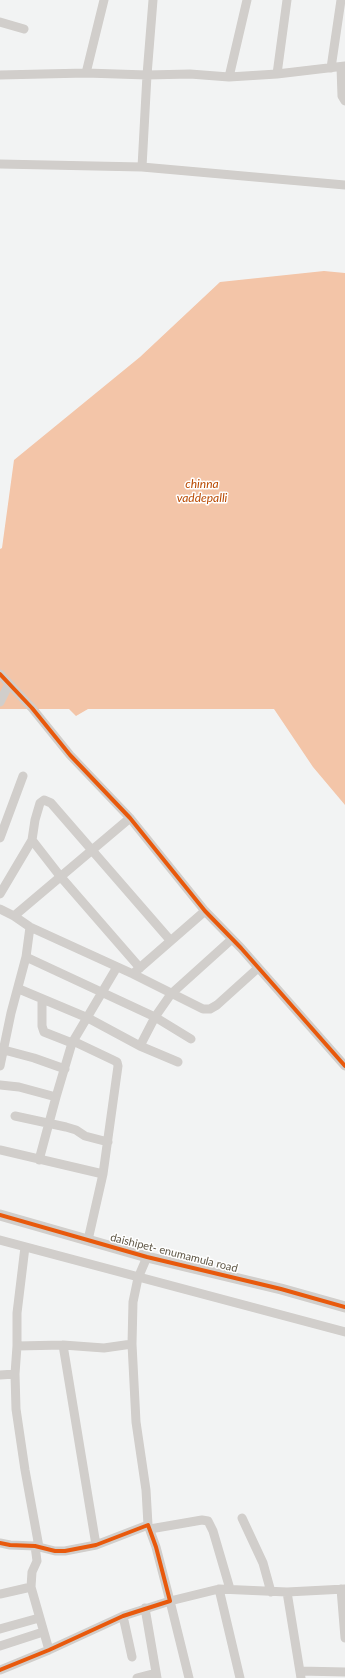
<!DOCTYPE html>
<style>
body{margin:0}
canvas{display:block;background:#f2f3f3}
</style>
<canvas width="345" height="1678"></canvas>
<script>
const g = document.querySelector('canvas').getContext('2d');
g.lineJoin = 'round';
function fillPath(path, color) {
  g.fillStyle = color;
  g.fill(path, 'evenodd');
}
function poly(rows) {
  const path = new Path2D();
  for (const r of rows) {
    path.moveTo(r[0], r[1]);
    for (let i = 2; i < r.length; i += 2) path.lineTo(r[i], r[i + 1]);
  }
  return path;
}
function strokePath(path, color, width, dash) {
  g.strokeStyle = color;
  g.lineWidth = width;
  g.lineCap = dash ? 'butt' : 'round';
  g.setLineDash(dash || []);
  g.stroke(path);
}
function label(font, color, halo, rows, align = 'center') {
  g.font = font + ' Lato,sans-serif';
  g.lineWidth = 3;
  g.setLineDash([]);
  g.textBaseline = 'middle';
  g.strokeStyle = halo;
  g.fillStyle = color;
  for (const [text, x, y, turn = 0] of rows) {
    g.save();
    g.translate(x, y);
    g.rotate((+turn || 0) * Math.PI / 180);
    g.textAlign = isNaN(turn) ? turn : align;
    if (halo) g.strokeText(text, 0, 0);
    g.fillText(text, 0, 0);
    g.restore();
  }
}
fillPath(poly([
 [324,271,345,273,345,805,313,767,274,709,88,709,76,716,69,709,0,709,0,549,2,548,14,460,140,357,220,282]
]), '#f3c5a8');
strokePath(poly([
 [0,22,24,29],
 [341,67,342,96,345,101],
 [331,68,341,0],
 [86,73,104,0],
 [277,74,287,0],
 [0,75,86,73,147,75,190,74,229,77,277,74,345,66],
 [229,77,247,0],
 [0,164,142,167,345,185],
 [142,167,147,75,153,0],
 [0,674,32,708,70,755,130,818,205,911,241,948,345,1066],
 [0,702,9,684],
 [0,838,23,776],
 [0,894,32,840],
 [0,909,14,916,30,927,133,974,203,1009,210,1009,217,1005,258,968],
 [14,916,130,818],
 [26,957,155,1017,191,1039],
 [140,968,60,876,32,840,35,820,40,803,44,800,51,803,170,940],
 [135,972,205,911],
 [19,989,88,1018,140,1046,178,1062],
 [42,999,42,1026,44,1032,72,1043],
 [73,1041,113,1060,117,1062,118,1066,103,1174,88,1240],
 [140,1046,155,1017,171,994,232,939],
 [4,1050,34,1058,65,1069],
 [0,1066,11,1013,26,957,30,927],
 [0,1085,19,1087,56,1097],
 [15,1116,66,1127,76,1130,85,1136,108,1142],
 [0,1150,103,1174],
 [39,1160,56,1097,72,1043,117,967],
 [0,1240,345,1332],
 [25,1247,17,1313,17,1346,15,1374,16,1409,25,1470,39,1547],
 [147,1257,138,1278,133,1302,132,1344,136,1422,146,1490,148,1525],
 [17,1346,63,1345],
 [0,1375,15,1374],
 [242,1518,263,1563,271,1592],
 [150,1529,202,1520,208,1521,213,1531,230,1589],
 [0,1543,10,1545,35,1546,55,1551,65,1551,96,1545,148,1525,156,1547,170,1601,123,1616,49,1650,0,1670],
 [96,1545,63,1345,104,1348,132,1344],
 [35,1546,37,1561,32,1572,31,1587,49,1650],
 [219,1589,240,1678],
 [341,1589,345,1638],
 [287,1592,301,1678],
 [0,1594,31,1587],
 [145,1608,157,1678],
 [123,1616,132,1657],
 [0,1629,39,1618],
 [0,1646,43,1632],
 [300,1671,345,1672],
 [137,1678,156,1673],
 [189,1678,170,1601,219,1589,287,1592,345,1589]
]), '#d1cecb', 9);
strokePath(poly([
 [0,1215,147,1257,281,1289,345,1307]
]), '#d1cecb', 11);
strokePath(poly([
 [0,674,32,708,70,755,130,818,205,911,241,948,345,1066],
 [0,1215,147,1257,281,1289,345,1307],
 [0,1543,10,1545,35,1546,55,1551,65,1551,96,1545,148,1525,156,1547,170,1601,123,1616,49,1650,0,1670]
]), '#e8590c', 4);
label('11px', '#605847', '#fff', [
 ["daishipet- enumamula road",174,1253,14]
]);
label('italic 12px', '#b94901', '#fff', [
 ["chinna",202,484],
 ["vaddepalli",202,498]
]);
</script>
